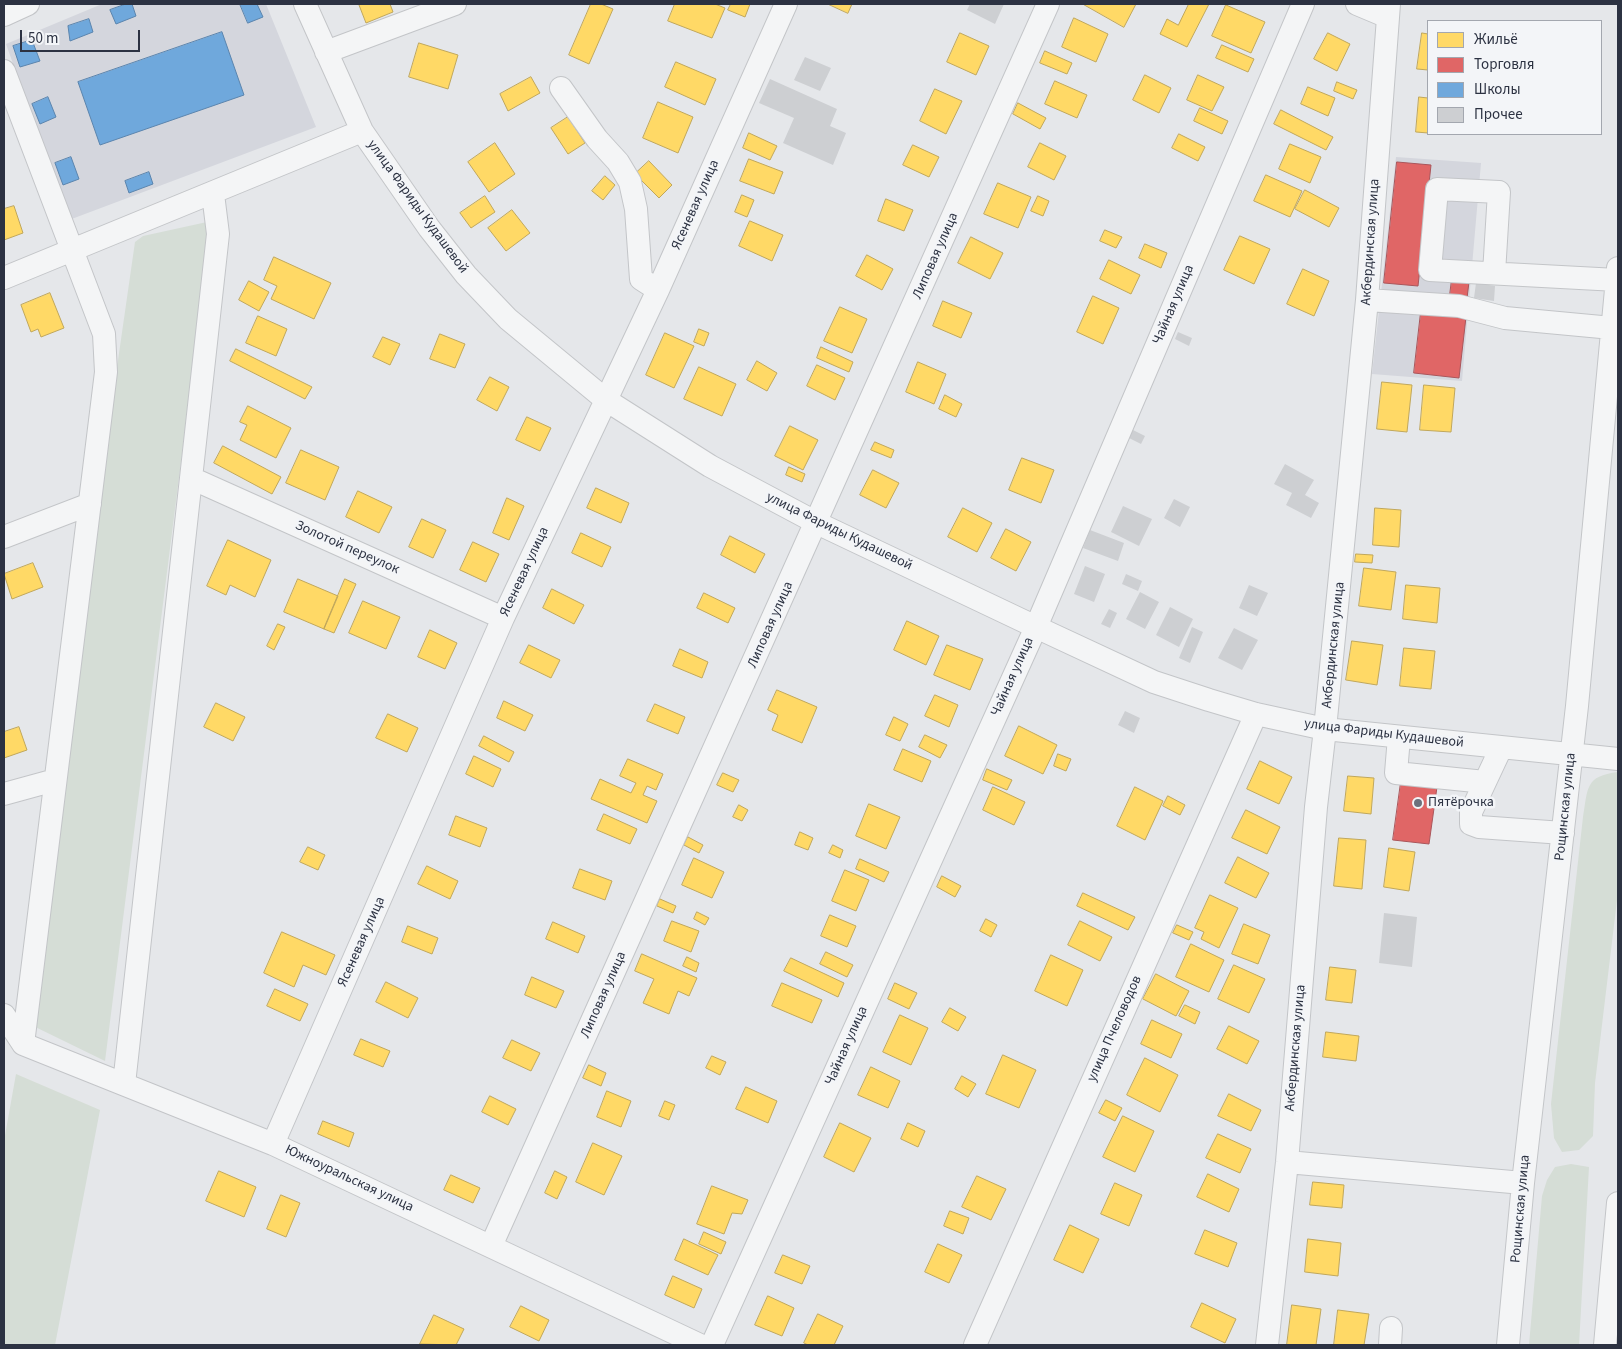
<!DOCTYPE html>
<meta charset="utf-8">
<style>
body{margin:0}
#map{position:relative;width:1622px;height:1349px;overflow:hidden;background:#e5e7ea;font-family:"Source Sans 3",sans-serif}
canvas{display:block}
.frame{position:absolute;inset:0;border:5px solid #2c3242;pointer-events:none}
.legend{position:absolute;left:1427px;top:20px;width:175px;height:115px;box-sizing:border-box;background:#f3f5f8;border:1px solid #a3a7af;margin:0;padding:6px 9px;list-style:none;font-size:15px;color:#2c3242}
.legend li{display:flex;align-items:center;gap:10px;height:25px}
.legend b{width:25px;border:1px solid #a3a7af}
.scale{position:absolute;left:20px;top:30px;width:120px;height:22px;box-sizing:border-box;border:2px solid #2c3242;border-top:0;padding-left:6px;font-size:15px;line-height:18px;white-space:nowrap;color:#2c3242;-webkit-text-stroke:4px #f3f5f8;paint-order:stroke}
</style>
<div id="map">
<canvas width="1622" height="1349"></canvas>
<div class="frame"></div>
<ul class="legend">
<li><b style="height:14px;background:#ffd966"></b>Жильё</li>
<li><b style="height:14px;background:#e06666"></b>Торговля</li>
<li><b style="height:14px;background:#6fa8dc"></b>Школы</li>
<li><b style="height:14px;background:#cdcfd2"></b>Прочее</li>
</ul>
<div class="scale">50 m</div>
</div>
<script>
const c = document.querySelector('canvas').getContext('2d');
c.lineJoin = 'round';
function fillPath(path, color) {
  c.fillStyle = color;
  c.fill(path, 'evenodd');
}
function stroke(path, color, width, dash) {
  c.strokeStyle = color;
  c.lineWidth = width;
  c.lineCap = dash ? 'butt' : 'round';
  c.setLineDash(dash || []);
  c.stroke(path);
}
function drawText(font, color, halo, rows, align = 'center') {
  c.font = font + ' "Source Sans 3",sans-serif';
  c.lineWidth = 5;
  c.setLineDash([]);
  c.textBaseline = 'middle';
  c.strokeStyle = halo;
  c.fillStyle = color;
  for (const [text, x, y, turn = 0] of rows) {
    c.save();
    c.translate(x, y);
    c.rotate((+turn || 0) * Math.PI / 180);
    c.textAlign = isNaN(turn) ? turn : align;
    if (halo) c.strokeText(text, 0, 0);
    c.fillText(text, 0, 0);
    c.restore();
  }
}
const built = new Path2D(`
 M102 4H266L316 127 69 220 6 44Z
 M1396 157 1481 163 1462 381 1372 374Z`);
const green = new Path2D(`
 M207 222 210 233 105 1061 23 1021 135 242 143 236Z
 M1618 772V892L1595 1083 1593 1136 1579 1150 1562 1152 1554 1138 1551 1104 1583 817C1588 788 1585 776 1618 772Z
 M16 1074 100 1110 55 1345H4V1141Z
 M1571 1164 1589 1167 1579 1345H1529L1542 1196 1547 1180 1555 1167Z`);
const homes = new Path2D(`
 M363 4H390L393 12 366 23 359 5Z
 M591 4H601L613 9 589 64 569 55Z
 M675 4H715L725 8 712 38 668 21Z
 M731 4H750L745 17 728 10Z
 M828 4H852L848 13Z
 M1083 4H1136L1124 27Z
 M1189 4H1209L1187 47 1160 34 1167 19 1178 25Z
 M1226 5 1265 22 1251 53 1212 36Z
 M1074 18 1108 34 1096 62 1062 47Z
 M960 33 989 46 976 75 947 62Z
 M1328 33 1350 44 1337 71 1314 59Z
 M1422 33 1428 34V70L1417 69Z
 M419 43 458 55 448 89 409 77Z
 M1222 45 1254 59 1248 72 1216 58Z
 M1045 51 1072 63 1067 74 1040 63Z
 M676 62 716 79 705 105 665 87Z
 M1145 75 1171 88 1159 113 1133 100Z
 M1198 75 1224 87 1212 111 1187 100Z
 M531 77 540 93 508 111 500 94Z
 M1055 81 1087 95 1077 118 1045 104Z
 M1337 82 1357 90 1353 99 1334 91Z
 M1308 87 1335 98 1328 116 1301 104Z
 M935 89 962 101 946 134 920 121Z
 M1419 97 1428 98V133L1416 132Z
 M658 102 693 117 678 153 643 138Z
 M1018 103 1046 118 1040 129 1013 114Z
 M1200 108 1228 121 1222 134 1194 121Z
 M1281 110 1333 137 1326 150 1274 124Z
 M568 117 585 143 568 154 551 128Z
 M749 133 777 146 770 160 743 148Z
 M1179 134 1205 147 1198 161 1172 148Z
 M495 143 515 174 489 192 468 162Z
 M1040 143 1066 156 1054 180 1028 167Z
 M1290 144 1321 157 1310 183 1279 169Z
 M913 145 939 157 929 177 903 165Z
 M749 159 783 172 774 194 740 181Z
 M649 161 672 185 659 198 635 174Z
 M1266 175 1302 191 1290 217 1254 201Z
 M605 176 615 185 603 200 592 191Z
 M998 183 1031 197 1018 228 984 214Z
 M1305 190 1339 208 1329 227 1295 209Z
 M742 195 754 200 747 217 735 212Z
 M485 196 495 212 471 228 460 213Z
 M1038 196 1049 201 1043 216 1031 211Z
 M886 199 913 210 904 231 878 221Z
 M14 206 23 233 4 240V209Z
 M512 210 530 233 506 251 488 228Z
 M750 221 783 235 772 261 739 246Z
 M1105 230 1122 237 1116 248 1100 241Z
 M1240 236 1270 249 1254 284 1224 270Z
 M971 237 1003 253 990 279 958 263Z
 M1145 244 1167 253 1161 268 1139 258Z
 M867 255 893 269 882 290 856 276Z
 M274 257 331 283 314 319 271 299 277 286 264 280Z
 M1109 260 1140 275 1131 294 1100 279Z
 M1303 269 1329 281 1314 316 1287 304Z
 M249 281 269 292 259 311 239 300Z
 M50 293 64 328 41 337 38 329 31 332 21 305Z
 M1093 296 1119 308 1103 344 1077 332Z
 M943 301 972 313 961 338 933 326Z
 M840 307 867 319 852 353 824 341Z
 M258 316 287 329 276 356 246 343Z
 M699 329 709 333 704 346 694 342Z
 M665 333 694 346 674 388 646 375Z
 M440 334 465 344 455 368 430 359Z
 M383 337 400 344 390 365 373 357Z
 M821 347 853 362 849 372 817 358Z
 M236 349 312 387 305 399 230 361Z
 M757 361 777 373 767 391 747 380Z
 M918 362 946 374 934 404 906 392Z
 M817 365 845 378 835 400 807 386Z
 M699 367 736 384 722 416 684 399Z
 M490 377 509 387 497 411 477 400Z
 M1382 382 1412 385 1407 432 1377 429Z
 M1424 385 1455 388 1451 432 1420 430Z
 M945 395 962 404 956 417 939 409Z
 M248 406 291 428 276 458 240 440 247 425 240 422Z
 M527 417 551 428 540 451 516 440Z
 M790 426 818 440 803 470 775 456Z
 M875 442 894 450 891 458 871 450Z
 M223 446 281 477 272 494 214 463Z
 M301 450 339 467 325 500 286 483Z
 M1022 458 1054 470 1041 503 1009 490Z
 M789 467 805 474 802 482 786 475Z
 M873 470 899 483 886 508 860 495Z
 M596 488 629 503 621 523 587 508Z
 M358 491 392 507 379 533 346 517Z
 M507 498 524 506 509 540 493 533Z
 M963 508 992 523 977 552 948 537Z
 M1375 508 1401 510 1399 547 1373 545Z
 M422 519 446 530 433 558 409 547Z
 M1006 529 1031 542 1016 571 991 558Z
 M581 533 611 547 602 567 572 553Z
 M730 536 765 554 755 573 721 555Z
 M228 540 271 560 255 597 230 585 226 595 207 586Z
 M473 542 499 554 486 582 460 570Z
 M1356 554 1373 555 1372 563 1355 562Z
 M33 563 43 587 12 599 4 574Z
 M1364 568 1396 572 1391 610 1359 606Z
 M298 579 338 596 324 629 284 612Z
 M345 579 356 584 334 633 324 629Z
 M1406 585 1440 588 1437 623 1403 619Z
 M552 589 584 605 574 624 543 608Z
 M704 593 735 608 728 623 697 608Z
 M363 601 400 617 386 649 349 633Z
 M907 621 939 636 926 665 894 650Z
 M278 624 285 627 274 650 267 646Z
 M430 630 457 643 445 669 418 657Z
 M1352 641 1383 645 1377 685 1346 680Z
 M529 645 560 660 551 678 520 663Z
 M947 645 983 659 970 690 934 675Z
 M1404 648 1435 651 1431 689 1400 686Z
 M680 649 708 662 702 678 673 666Z
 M777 690 817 707 802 743 772 730 778 715 768 710Z
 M935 695 958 705 949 727 925 716Z
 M504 701 533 715 525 731 497 718Z
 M216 703 245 717 233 741 204 727Z
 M655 704 685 717 678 734 647 721Z
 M388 714 418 728 407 752 376 738Z
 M894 717 908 724 900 741 886 735Z
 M1019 726 1057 745 1043 774 1005 756Z
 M19 727 27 750 4 758V732Z
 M925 735 947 745 940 758 919 747Z
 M484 736 514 752 509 762 479 746Z
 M903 749 931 761 922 782 894 770Z
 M1058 754 1071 759 1066 771 1054 766Z
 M474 756 501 769 493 787 466 774Z
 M628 759 663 774 656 790 647 786 643 795 657 801 647 823 591 799 600 779 631 793 636 783 620 776Z
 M1260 761 1292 777 1279 804 1247 789Z
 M987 769 1012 780 1007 790 983 780Z
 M723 773 739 780 733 792 717 785Z
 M1348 776 1374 778 1371 814 1344 811Z
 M993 787 1025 802 1014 825 983 810Z
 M1135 787 1163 801 1145 840 1117 826Z
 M1168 796 1185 805 1180 815 1163 806Z
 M869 804 900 817 886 849 856 836Z
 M739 805 748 810 742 821 733 817Z
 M1246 810 1280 827 1267 854 1232 838Z
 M604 814 637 829 630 844 597 830Z
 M456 816 487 828 480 847 449 835Z
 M800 832 813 838 808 850 795 845Z
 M688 837 703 845 699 853 684 845Z
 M1339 838 1366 840 1362 889 1334 886Z
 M833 845 843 850 840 858 829 853Z
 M308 847 325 855 318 870 300 862Z
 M1389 848 1415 852 1409 891 1384 887Z
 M1238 857 1269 873 1256 898 1225 883Z
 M694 858 724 872 712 898 682 885Z
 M860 859 889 872 884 882 856 869Z
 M427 866 458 881 450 899 418 884Z
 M580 869 612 881 605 900 573 888Z
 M845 870 869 880 856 911 832 901Z
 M942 876 961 886 955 897 937 887Z
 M1083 893 1135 917 1128 930 1077 906Z
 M1210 895 1238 908 1219 948 1201 939 1204 932 1195 928Z
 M660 899 676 906 673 913 657 906Z
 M697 912 709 918 705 925 694 919Z
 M830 915 856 926 847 947 821 936Z
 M986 919 997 925 991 937 980 931Z
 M672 921 699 931 691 952 664 941Z
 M1080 921 1112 937 1100 961 1068 945Z
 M553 922 585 936 578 953 546 939Z
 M1244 924 1270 935 1258 964 1232 954Z
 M1177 925 1193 932 1189 940 1173 933Z
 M408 926 438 938 432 954 402 942Z
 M282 932 335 955 326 975 303 965 294 987 264 973Z
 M1191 944 1224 960 1209 992 1176 977Z
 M826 952 853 965 847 977 820 964Z
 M642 954 697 978 689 996 678 991 669 1014 643 1003 654 979 635 971Z
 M1051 955 1083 970 1067 1006 1035 991Z
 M687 957 699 963 696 972 683 966Z
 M791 958 844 983 838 997 784 971Z
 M1234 965 1265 979 1249 1013 1218 999Z
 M1330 967 1356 970 1352 1003 1326 1000Z
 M1156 974 1189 991 1176 1016 1143 999Z
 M532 977 564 991 556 1008 525 995Z
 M386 982 418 998 408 1018 376 1002Z
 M782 983 822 1000 812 1023 772 1006Z
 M895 983 917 993 909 1009 888 999Z
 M275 989 308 1004 300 1021 267 1006Z
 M1185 1005 1200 1012 1195 1024 1179 1016Z
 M950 1008 966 1017 958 1031 942 1022Z
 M900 1015 928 1028 911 1065 883 1052Z
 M1152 1020 1182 1034 1171 1058 1141 1044Z
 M1229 1026 1259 1041 1247 1064 1217 1049Z
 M1326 1032 1359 1036 1356 1061 1323 1057Z
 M361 1039 390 1051 383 1067 354 1055Z
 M512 1040 540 1053 531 1071 503 1058Z
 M1003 1055 1036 1070 1019 1108 986 1094Z
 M712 1056 726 1062 720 1075 706 1068Z
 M1145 1058 1178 1075 1160 1112 1127 1095Z
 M589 1065 606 1073 601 1086 583 1078Z
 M871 1067 900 1081 888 1108 858 1095Z
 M962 1076 976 1084 968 1097 955 1089Z
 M746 1087 777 1101 768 1123 736 1109Z
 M607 1091 631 1101 621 1127 597 1117Z
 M1229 1094 1261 1110 1251 1131 1218 1116Z
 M490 1096 516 1109 508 1125 482 1112Z
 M1106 1100 1122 1108 1115 1121 1099 1113Z
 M665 1101 675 1105 669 1120 659 1116Z
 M1123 1116 1154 1131 1135 1172 1103 1157Z
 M323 1121 354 1133 349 1147 318 1134Z
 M840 1123 871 1138 854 1172 824 1157Z
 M908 1123 925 1131 918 1147 901 1139Z
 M1218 1134 1251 1149 1240 1173 1206 1158Z
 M593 1143 622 1156 604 1195 576 1182Z
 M219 1171 256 1187 244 1217 206 1201Z
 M555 1171 567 1177 557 1199 545 1193Z
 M1208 1174 1239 1189 1229 1212 1197 1197Z
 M451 1175 480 1188 473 1203 444 1190Z
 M977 1176 1006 1189 991 1220 962 1207Z
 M1313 1182 1344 1185 1342 1208 1310 1205Z
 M1115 1183 1142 1195 1129 1226 1101 1214Z
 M712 1186 748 1200 742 1214 732 1213 724 1234 697 1224Z
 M281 1195 300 1203 286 1237 267 1229Z
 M950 1211 969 1218 963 1234 944 1226Z
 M1070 1225 1099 1239 1083 1273 1054 1260Z
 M1205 1230 1237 1243 1228 1267 1195 1254Z
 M704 1232 726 1242 721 1254 699 1244Z
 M684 1239 718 1255 708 1275 675 1260Z
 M1308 1239 1341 1243 1338 1276 1305 1272Z
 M938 1244 962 1255 949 1283 925 1272Z
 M783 1255 810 1266 802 1284 775 1273Z
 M673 1276 702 1289 694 1308 665 1295Z
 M768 1296 794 1308 782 1336 755 1325Z
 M1202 1303 1236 1319 1225 1343 1191 1327Z
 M1292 1305 1321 1309 1316 1345H1287Z
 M521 1306 549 1320 539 1341 510 1327Z
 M1338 1310 1369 1314 1364 1345H1334Z
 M818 1314 843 1326 834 1345H808L804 1343Z
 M434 1315 464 1329 456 1345 420 1344Z`);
const shops = new Path2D(`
 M1397 162 1431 165 1418 286 1384 283Z
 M1452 279 1469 282 1467 298 1450 295Z
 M1421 312 1466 317 1459 378 1414 373Z
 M1401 782 1437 787 1429 844 1393 840Z`);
const schools = new Path2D(`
 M126 4H132L136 16 116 24 110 10Z
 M240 4H257L263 17 248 23Z
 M89 19 93 32 70 41 68 26Z
 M222 32 244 95 100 145 78 82Z
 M32 40 40 61 20 67 13 46Z
 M48 97 56 117 40 124 32 104Z
 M71 157 79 179 63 185 55 163Z
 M149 172 153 184 129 193 125 181Z`);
const building = new Path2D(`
 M970 4H1004L995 24 967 10Z
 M805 57 831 68 820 91 794 80Z
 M770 79 837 109 830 126 846 133 833 165 783 143 794 118 759 103Z
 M1476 283 1495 286 1494 301 1474 298Z
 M1178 332 1192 338 1189 346 1175 339Z
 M1131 429 1145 436 1141 444 1127 437Z
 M1285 464 1314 480 1305 495 1319 503 1311 518 1286 505 1292 493 1274 484Z
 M1174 499 1190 507 1180 527 1164 518Z
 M1123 506 1152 519 1139 546 1111 532Z
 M1090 530 1124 543 1118 561 1083 548Z
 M1085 566 1105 574 1094 602 1074 594Z
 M1126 574 1142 581 1138 591 1122 584Z
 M1249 585 1268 593 1257 616 1239 608Z
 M1140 592 1159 602 1145 629 1126 619Z
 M1170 607 1193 619 1179 647 1156 635Z
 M1109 609 1117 613 1110 628 1101 624Z
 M1192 627 1203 632 1190 663 1179 658Z
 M1234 628 1258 640 1242 670 1218 658Z
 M1125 711 1140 718 1134 733 1118 725Z
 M1384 913 1417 917 1412 967 1379 963Z`);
const minor = new Path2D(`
 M305 4 362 131 429 228 466 275 508 319 606 400 710 466 817 523 1036 627 1154 682 1209 700 1256 714 1325 729 1618 759
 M1357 4 1388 17
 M4 15 28 4
 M326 52 455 4
 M4 71 104 334 106 372 23 1044
 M561 88 597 139 618 162 630 182 636 209 641 279 658 290
 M1494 273 1499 192 1437 189 1430 270 1617 280
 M4 278 362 131
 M1367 300 1459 306 1505 318 1612 328
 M191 478 503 618
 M4 537 90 504
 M1399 737 1396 773 1485 782
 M1501 748 1471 812V824L1479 827 1563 833
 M4 794 55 780
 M4 1015 23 1044 273 1144 700 1345
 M124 1084 218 234 213 194
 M273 1144 503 618 658 290 786 4
 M1287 1162 1523 1183
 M491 1246 1048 4
 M712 1345 1036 627 1303 4
 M975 1345 1256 714
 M1267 1345 1287 1162 1316 807 1325 729 1367 300 1389 4
 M1390 1345 1391 1328
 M1508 1345 1523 1183 1577 706 1618 268
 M1605 1345 1618 1203`);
const markers = [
 [1418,803,5,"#6d717d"]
];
const streetNames = [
 ["Ясеневая улица",696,205,-66],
 ["улица Фариды Кудашевой",417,207,54],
 ["Акбердинская улица",1371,242,-86],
 ["Липовая улица",936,256,-66],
 ["Чайная улица",1174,305,-67],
 ["улица Фариды Кудашевой",839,532,26],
 ["Золотой переулок",347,548,24],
 ["Ясеневая улица",525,572,-65],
 ["Липовая улица",771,625,-66],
 ["Акбердинская улица",1334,645,-84],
 ["Чайная улица",1013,677,-66],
 ["улица Фариды Кудашевой",1384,734,7],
 ["Рощинская улица",1566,807,-84],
 ["Ясеневая улица",362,942,-66],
 ["Липовая улица",604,995,-66],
 ["улица Пчеловодов",1115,1029,-66],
 ["Чайная улица",847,1046,-66],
 ["Акбердинская улица",1296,1048,-85],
 ["Южноуральская улица",349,1179,25],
 ["Рощинская улица",1521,1209,-85]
];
const poiNames = [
 ["Пятёрочка",1428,803]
];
fillPath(built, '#d4d6dd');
fillPath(green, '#d5ddd6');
fillPath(homes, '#ffd966');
stroke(homes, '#c0a75b', 1);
fillPath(shops, '#e06666');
stroke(shops, '#aa565b', 1);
fillPath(schools, '#6fa8dc');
stroke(schools, '#5b85ae', 1);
fillPath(building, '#cdcfd2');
stroke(minor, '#c3c5c8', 24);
stroke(minor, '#f4f5f6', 22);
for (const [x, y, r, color] of markers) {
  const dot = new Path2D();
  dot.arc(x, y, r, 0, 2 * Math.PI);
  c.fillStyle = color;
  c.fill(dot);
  stroke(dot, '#f3f5f8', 2);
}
drawText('14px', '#2c3242', '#f3f5f8', streetNames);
drawText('14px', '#2c3242', '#f3f5f8', poiNames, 'left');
</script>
